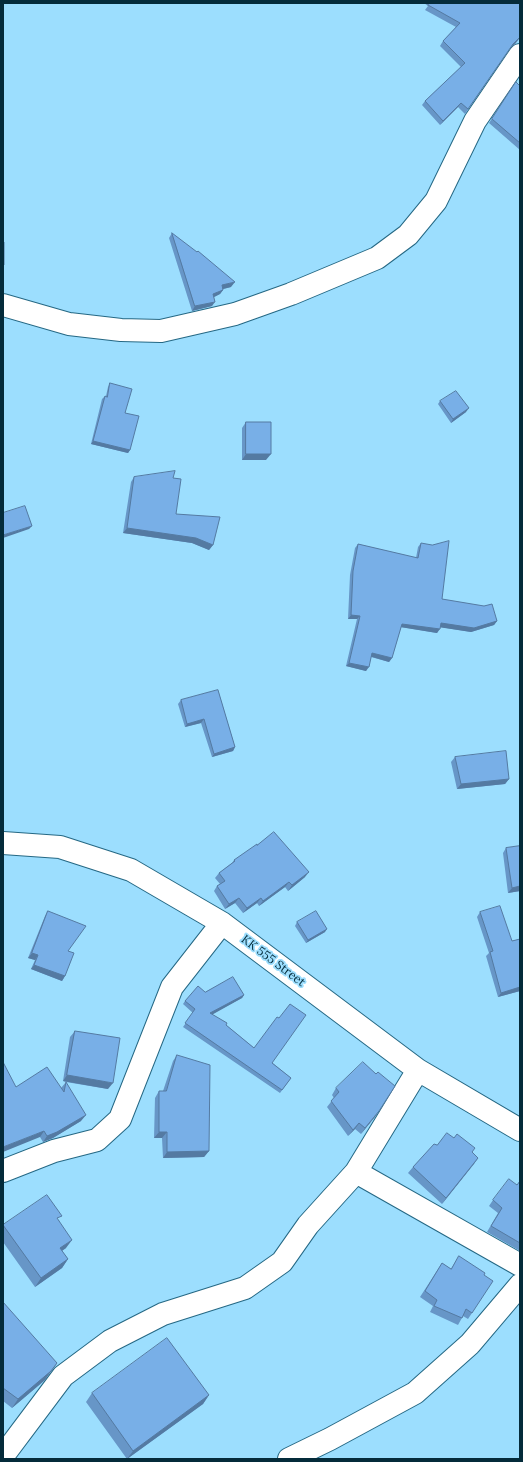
<!DOCTYPE html>
<style>
body{margin:0}
#map{position:relative;width:523px;height:1462px;overflow:hidden;background:#9cdefe;font-family:Lora,serif}
canvas{display:block}
.frame{position:absolute;inset:0;border:4px solid #042b3a;pointer-events:none}
</style>
<div id="map">
<canvas width="523" height="1462"></canvas>
<div class="frame"></div>
</div>
<script>
const c = document.querySelector('canvas').getContext('2d');
c.lineJoin = 'round';
function stroke(path, color, width, dash) {
  c.strokeStyle = color;
  c.lineWidth = width;
  c.lineCap = dash ? 'butt' : 'round';
  c.setLineDash(dash || []);
  c.stroke(path);
}
function fillPath(path, color) {
  c.fillStyle = color;
  c.fill(path, 'evenodd');
}
function drawText(font, color, halo, rows, align = 'center') {
  c.font = font + ' Lora,serif';
  c.lineWidth = 3.5;
  c.setLineDash([]);
  c.textBaseline = 'middle';
  c.strokeStyle = halo;
  c.fillStyle = color;
  for (const [text, x, y, turn = 0] of rows) {
    c.save();
    c.translate(x, y);
    c.rotate((+turn || 0) * Math.PI / 180);
    c.textAlign = isNaN(turn) ? turn : align;
    if (halo) c.strokeText(text, 0, 0);
    c.fillText(text, 0, 0);
    c.restore();
  }
}
const minor = new Path2D(`
 M3 305 69 324 121 330 161 331 235 314 291 294 377 258 408 235 436 201 475 121 520 55
 M3 843 60 847 131 870 222 923 418 1070 520 1130
 M3 1171 54 1151 97 1140 120 1119 172 987 222 923
 M356 1172 520 1265
 M3 1456 63 1376 110 1341 163 1314 245 1288 282 1262 308 1225 356 1172 418 1070
 M289 1459 330 1439 415 1393 470 1344 520 1285`);
const wall = new Path2D(`
 M424 3H520V38L515 44 510 48 465 114 458 107 440 125 422 105 425 101 461 67 440 46 443 41 456 27 425 10 428 6Z
 M516 82 520 86V150L489 123Z
 M172 233 231 287 223 289V290L220 294 214 297 212 306 192 311 169 238Z
 M110 383 125 413 130 450 128 453 91 444 102 399 105 396H106L108 387Z
 M440 401 466 412 451 423 438 404Z
 M246 422 266 460H242V428Z
 M134 477 173 478 176 514 213 545 209 550 192 543 123 533 131 482Z
 M421 543 442 599 497 621 494 625 471 632 440 627 437 633 401 627 392 658 389 662 371 657 366 671 346 666 357 619H348L350 575 355 548 358 544 416 558 418 547Z
 M218 690 235 747 233 751 212 757 201 723 185 727 178 704 181 700Z
 M455 757 509 779 505 784 457 789 451 762Z
 M520 846V891L508 893 503 853 506 848Z
 M234 860 305 877 288 891 285 887 259 906 257 903 243 913 235 903 225 909 214 891 217 886 220 884 215 878 219 873 232 863Z
 M48 911 68 951 65 976 62 981 31 969 35 960 28 958 45 916Z
 M480 912 512 941 520 939V991L498 997 486 956 489 953 477 917Z
 M297 922 325 932 306 943 295 926Z
 M205 992 244 995 242 998 212 1014 226 1025 291 1078 280 1093 183 1027 193 1013 183 1004 185 1001Z
 M75 1031 108 1089 66 1082 81 1121 53 1138 43 1142 40 1137 16 1087 61 1088 66 1082 63 1081 70 1037Z
 M177 1055 209 1151 204 1157 163 1158 162 1138H154L155 1098 159 1091H163L173 1061Z
 M336 1088 379 1111 361 1134 355 1129 348 1136 327 1107 334 1098 332 1095Z
 M437 1145 472 1153 478 1158 442 1204 408 1173 413 1167Z
 M520 1181V1251L487 1232 498 1213 489 1206 493 1200 517 1185Z
 M59 1220 66 1248 62 1251 68 1259 62 1268 35 1287 3 1242V1225Z
 M459 1256 484 1275 472 1313 468 1319 463 1316 458 1325 430 1312 433 1306 420 1297 442 1263 451 1269Z
 M3 1302 45 1380 12 1408 3 1401Z
 M92 1393 209 1395 203 1404 127 1459 86 1402Z`);
const shadedWall = new Path2D(`
 M520 37 515 44 510 48 513 44Z
 M461 103 458 107 440 125 443 121Z
 M235 282 231 287 219 290 222 285Z
 M223 290 220 294 210 299 213 294Z
 M215 302 212 306 192 311 195 306Z
 M469 408 466 412 451 423 453 419Z
 M93 441 130 450 128 453 91 444Z
 M246 454H271L266 460H242Z
 M32 526 29 529 3 538V535Z
 M127 528 196 538 213 545 209 550 192 543 123 533Z
 M351 615 360 616 357 619H348Z
 M497 621 494 625 471 632 438 627 441 623Z
 M402 624 440 629 437 633 400 627Z
 M372 653 392 658 389 662 369 656Z
 M349 663 369 667 366 671 346 666Z
 M204 719 201 723 185 727 187 724Z
 M235 747 233 751 212 757 214 754Z
 M509 779 505 784 457 789 461 784Z
 M309 872 305 877 288 891 292 885Z
 M289 882 285 887 259 906 263 901Z
 M520 886V891L508 893 512 888Z
 M239 898 235 903 225 909 229 904Z
 M261 898 257 903 243 913 247 908Z
 M327 929 325 932 306 943 308 940Z
 M32 953 38 955 35 960 28 958Z
 M34 965 65 976 62 981 31 969Z
 M520 987V991L498 997 501 993Z
 M244 995 242 998 208 1017 210 1013Z
 M67 1075 113 1083 108 1089 63 1081Z
 M379 1111 375 1117 361 1134 365 1128Z
 M86 1115 81 1121 53 1138 43 1142 47 1136Z
 M359 1123 355 1129 348 1136 353 1130Z
 M44 1131 40 1137 3 1152V1147Z
 M159 1132H167L162 1138H154Z
 M209 1151 204 1157 163 1158 167 1152Z
 M478 1158 474 1164 442 1204 446 1198Z
 M72 1240 66 1248 54 1256 60 1248Z
 M68 1259 62 1268 35 1287 41 1278Z
 M57 1363 45 1380 12 1408 18 1399Z
 M209 1395 203 1404 127 1459 133 1451Z`);
const building = new Path2D(`
 M430 3H520V37L513 44 468 109 461 103 443 121 425 101 465 63 443 41 460 23 428 5Z
 M516 82 520 86V143L492 119Z
 M172 233 197 252 198 251 235 282 222 285 223 290 213 294 215 302 195 306Z
 M3 242H4V265H3Z
 M110 383 132 389 125 413 139 416 130 450 93 441 105 396 107 397Z
 M456 391 469 408 453 419 440 401Z
 M246 422H271V454H246Z
 M175 471 173 478 181 479 176 514 220 517 213 545 196 538 127 528 134 477Z
 M25 506 32 526 3 535V513Z
 M449 541 442 599 484 606 492 604 497 621 474 628 441 623 440 629 402 624 392 658 372 653 369 667 349 663 360 616 351 615 353 571 358 544 418 558 421 543 432 545Z
 M218 690 235 747 214 754 204 719 187 724 181 700Z
 M506 751 509 779 461 784 455 757Z
 M274 832 309 872 292 885 289 882 263 901 261 898 247 908 239 898 229 904 217 886 225 881 219 873 235 861 234 860 257 844V845Z
 M520 846V886L512 888 506 848Z
 M500 906 512 941 520 939V987L501 993 490 952 493 951 480 912Z
 M48 911 86 926 68 951 74 953 65 976 34 965 38 955 32 953Z
 M316 911 327 929 308 940 297 922Z
 M233 977 244 995 210 1013 227 1023 226 1025 254 1048 277 1017 279 1018 290 1004 306 1015 272 1063 291 1078 282 1090 185 1023 195 1009 185 1001 198 986 205 992Z
 M75 1031 120 1038 113 1083 67 1075Z
 M177 1055 210 1065 209 1151 167 1152V1132H159V1091H166Z
 M3 1062 16 1087 47 1067 64 1092 66 1082 86 1115 57 1132 47 1136 44 1131 3 1147Z
 M363 1062 376 1074 378 1072 395 1086 379 1111 365 1128 359 1123 353 1130 331 1101 339 1092 336 1088Z
 M447 1133 454 1138 457 1134 475 1148 472 1152 478 1158 446 1198 413 1167 434 1144 437 1145Z
 M509 1179 517 1185 520 1181V1243L491 1226 502 1208 493 1200Z
 M47 1195 62 1216 57 1218 72 1240 60 1248 68 1259 41 1278 3 1225Z
 M459 1256 485 1273 484 1275 493 1281 472 1313 466 1309 462 1318 434 1306 437 1300 425 1291 442 1263 451 1269Z
 M3 1302 57 1363 51 1371 18 1399 3 1388Z
 M167 1338 209 1395 133 1451 92 1393Z`);
const streetNames = [
 ["KK 555 Street",273,961,37]
];
stroke(minor, '#256884', 24);
stroke(minor, '#fff', 22);
fillPath(wall, '#6796c7');
fillPath(shadedWall, '#547aa2');
fillPath(building, '#78afe7');
stroke(building, '#547aa2', 1);
drawText('12px', '#042b3a', '#9cdefe', streetNames);
</script>
